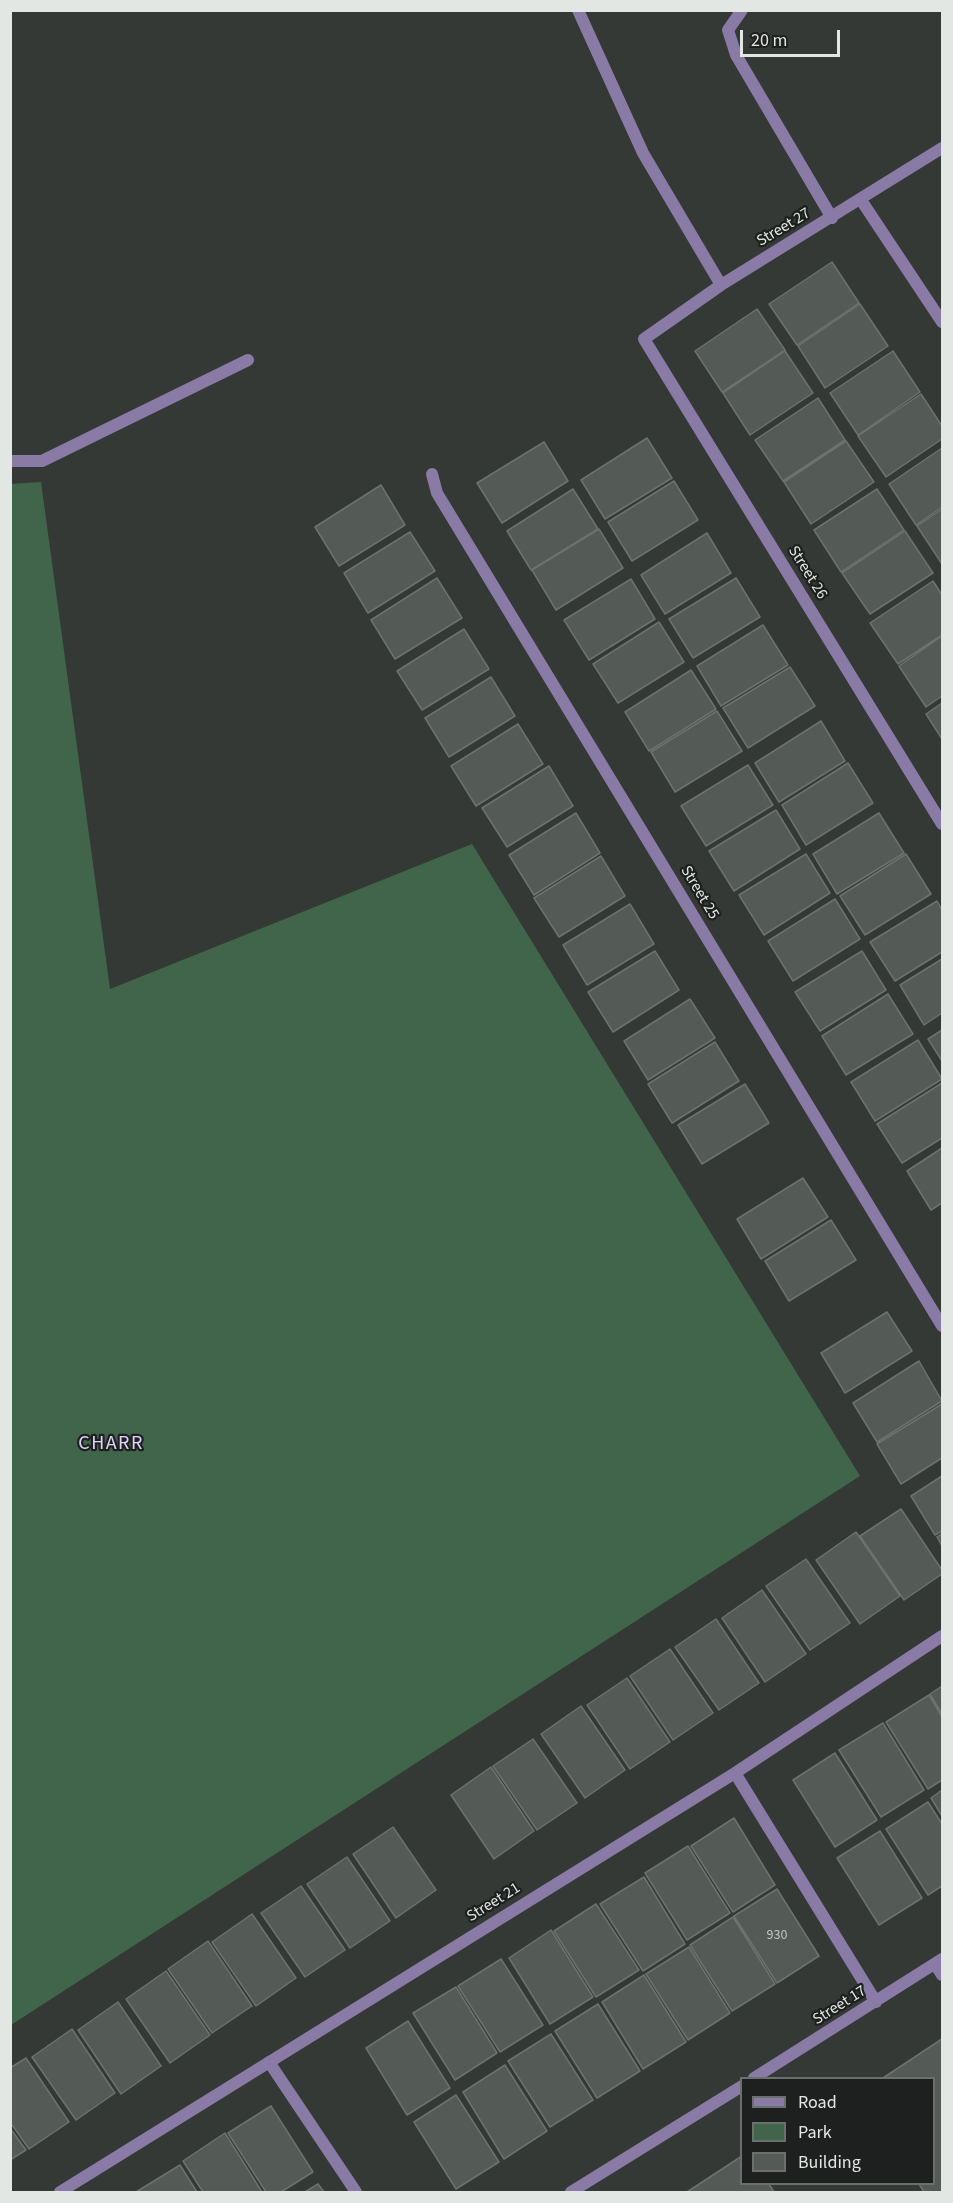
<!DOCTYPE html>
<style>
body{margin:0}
#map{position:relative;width:953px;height:2203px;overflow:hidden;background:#343935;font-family:"Source Sans 3",sans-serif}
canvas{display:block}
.frame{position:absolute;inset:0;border:12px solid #e3e7e4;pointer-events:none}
.legend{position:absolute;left:740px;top:2077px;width:195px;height:108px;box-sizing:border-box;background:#1d201e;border:2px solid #6c706d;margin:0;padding:8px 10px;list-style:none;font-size:18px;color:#e3e7e4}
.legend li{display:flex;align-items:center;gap:12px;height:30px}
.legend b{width:30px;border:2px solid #6c706d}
.scale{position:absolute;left:740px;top:30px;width:100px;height:27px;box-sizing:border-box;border:3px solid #e3e7e4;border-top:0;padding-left:8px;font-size:18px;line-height:21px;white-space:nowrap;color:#e3e7e4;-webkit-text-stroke:4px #1d201e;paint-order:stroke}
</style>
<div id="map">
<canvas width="953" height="2203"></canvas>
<div class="frame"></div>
<ul class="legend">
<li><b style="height:8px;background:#897aa6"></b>Road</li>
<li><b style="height:16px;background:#41654b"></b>Park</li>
<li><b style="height:16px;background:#545a55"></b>Building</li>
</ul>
<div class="scale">20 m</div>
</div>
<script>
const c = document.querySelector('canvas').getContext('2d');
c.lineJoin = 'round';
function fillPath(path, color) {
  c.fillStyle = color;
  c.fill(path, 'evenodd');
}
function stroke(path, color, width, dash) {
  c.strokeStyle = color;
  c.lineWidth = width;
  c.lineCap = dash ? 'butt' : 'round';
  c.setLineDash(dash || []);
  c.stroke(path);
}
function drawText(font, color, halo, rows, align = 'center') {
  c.font = font + ' "Source Sans 3",sans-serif';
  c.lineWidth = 4.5;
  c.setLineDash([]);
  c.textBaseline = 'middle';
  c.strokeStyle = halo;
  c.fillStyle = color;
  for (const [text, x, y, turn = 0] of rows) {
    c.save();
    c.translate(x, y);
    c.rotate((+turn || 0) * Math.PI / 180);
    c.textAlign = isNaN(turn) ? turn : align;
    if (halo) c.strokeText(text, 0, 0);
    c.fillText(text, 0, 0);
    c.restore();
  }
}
const green = new Path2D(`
 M41 482 110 989 472 844 860 1476 11 2025 10 484Z`);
const building = new Path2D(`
 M832 262 859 303 797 345 769 304Z
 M860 304 888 346 825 388 798 346Z
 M757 309 785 350 722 392 695 351Z
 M785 351 813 393 750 435 723 393Z
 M893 351 920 392 858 435 830 393Z
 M921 394 942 426V439L886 477 858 436Z
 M818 398 845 440 783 481 755 440Z
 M647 438 672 478 605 519 581 480Z
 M846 441 874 482 811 524 784 482Z
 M544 442 568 481 502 523 477 483Z
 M942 448V507L916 525 889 484Z
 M674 481 698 520 632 561 608 522Z
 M381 485 405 525 339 566 315 527Z
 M573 489 598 529 531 570 507 531Z
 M877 489 904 530 841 572 814 530Z
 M942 509V564L917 526Z
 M599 529 623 568 556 610 532 570Z
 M905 531 933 573 870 614 842 573Z
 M410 532 435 571 368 613 344 573Z
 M707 533 731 573 665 614 641 575Z
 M437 578 462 618 395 659 371 620Z
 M736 578 760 617 693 658 669 619Z
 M631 579 655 619 589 660 564 620Z
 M933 581 942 595V635L898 664 870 623Z
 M659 622 684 662 618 703 593 664Z
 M763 625 788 665 721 706 697 666Z
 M464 629 489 669 422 710 397 671Z
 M942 636V696L926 707 899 666Z
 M790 667 815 706 748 748 723 708Z
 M691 670 716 709 649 751 625 712Z
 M491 677 515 716 449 757 425 718Z
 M942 703V739L926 714Z
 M717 711 742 751 675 792 651 752Z
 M821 721 845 761 779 802 755 763Z
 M518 724 543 764 476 806 451 766Z
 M848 763 873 803 806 845 782 805Z
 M748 765 773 805 706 846 681 806Z
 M549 766 573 806 507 847 482 808Z
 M776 810 800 849 734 891 709 851Z
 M576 813 600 853 534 895 509 855Z
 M879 813 904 853 837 894 813 854Z
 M806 854 830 893 764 935 739 895Z
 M906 854 931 894 865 935 840 896Z
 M601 856 625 896 559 937 534 898Z
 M835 899 860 939 793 981 768 941Z
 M937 901 942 910V952L895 981 870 942Z
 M630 904 654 944 587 985 563 945Z
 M655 951 679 990 613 1032 588 992Z
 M862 951 886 990 820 1031 795 992Z
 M942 959V1013L924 1025 900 985Z
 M888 994 913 1034 846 1075 822 1036Z
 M690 999 715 1038 648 1080 624 1041Z
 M942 1030V1061L928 1039Z
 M918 1040 942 1079 875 1121 851 1082Z
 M715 1042 739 1081 672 1123 648 1084Z
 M942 1083V1138L902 1163 877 1124Z
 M745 1084 769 1123 702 1164 678 1125Z
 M942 1148V1203L931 1210 907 1171Z
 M803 1178 828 1217 761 1259 737 1219Z
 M831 1220 856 1260 789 1301 765 1261Z
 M887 1312 912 1351 845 1393 821 1353Z
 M919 1361 942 1401 877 1442 853 1403Z
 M942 1404V1458L901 1484 877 1444Z
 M942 1476V1531L935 1535 911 1496Z
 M901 1509 942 1570V1574L904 1600 860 1536Z
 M856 1532 900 1596 860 1624 816 1560Z
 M942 1534V1546L937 1537Z
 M806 1559 850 1623 810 1650 766 1586Z
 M762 1590 806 1654 765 1682 722 1618Z
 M716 1619 759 1683 719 1710 675 1647Z
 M670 1649 713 1713 673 1740 630 1676Z
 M627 1678 670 1742 630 1769 587 1705Z
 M942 1686V1714L930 1694Z
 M929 1695 942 1717V1780L928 1789 886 1722Z
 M581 1706 625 1770 585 1798 541 1734Z
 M883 1723 924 1790 881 1817 839 1750Z
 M533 1739 577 1803 537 1830 493 1766Z
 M835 1753 877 1820 835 1847 793 1780Z
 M491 1767 534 1831 494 1859 451 1795Z
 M942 1790V1816L931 1798Z
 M928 1802 942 1824V1886L928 1895 886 1829Z
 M734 1818 775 1885 733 1912 691 1846Z
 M393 1827 436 1890 396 1918 353 1854Z
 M880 1831 922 1898 879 1925 837 1858Z
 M688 1846 730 1913 687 1940 645 1873Z
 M347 1857 390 1921 350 1948 307 1884Z
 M644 1877 685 1944 643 1971 600 1904Z
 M301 1886 345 1950 305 1977 261 1913Z
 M777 1889 819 1956 777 1983 734 1916Z
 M596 1904 639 1970 596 1997 554 1931Z
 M252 1914 296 1978 256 2006 212 1942Z
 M733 1917 775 1984 732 2011 690 1945Z
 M551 1930 593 1997 550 2024 509 1958Z
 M208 1941 252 2006 212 2033 168 1969Z
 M689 1947 730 2013 688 2040 646 1974Z
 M501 1959 543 2025 500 2052 458 1986Z
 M166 1971 210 2035 170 2063 126 1999Z
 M644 1975 686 2042 643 2069 602 2002Z
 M456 1987 497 2053 455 2080 413 2013Z
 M118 2002 161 2066 121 2094 78 2030Z
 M598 2004 640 2071 597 2098 555 2031Z
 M408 2021 450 2088 407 2115 366 2048Z
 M72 2029 115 2093 76 2120 32 2057Z
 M551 2034 593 2100 550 2127 508 2061Z
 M942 2039V2192H924L919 2184H934V2078H883Z
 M26 2058 69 2122 29 2149 10 2122V2068Z
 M505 2065 547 2131 504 2159 463 2092Z
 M456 2095 499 2162 456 2189 414 2122Z
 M271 2106 313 2172 281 2192H266L228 2133Z
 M10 2128 26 2150 10 2160Z
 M225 2133 262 2192H203L183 2161Z
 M742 2156V2184H769L774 2192H687Z
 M180 2165 197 2192H136Z
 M318 2184 324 2192H305Z`);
const street = new Path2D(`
 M578 10 643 153 721 285
 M742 10 728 30 736 55 832 218
 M942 148 721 285 644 339 942 824
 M861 200 942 322
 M10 461H42L248 360
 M432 474 437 493 942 1326
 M735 1773 876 2002
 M935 1964 942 1975
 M269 2062 356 2192
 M754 2078 942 1959
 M60 2192 735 1773 942 1636
 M571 2192 742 2086`);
const numberNames = [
 ["930",777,1936]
];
const streetNames = [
 ["Street 27",784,228,-31],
 ["Street 26",807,573,58],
 ["Street 25",699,893,59],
 ["Street 21",494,1903,-32],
 ["Street 17",840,2006,-32]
];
const quarterNames = [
 ["CHARR",111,1445]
];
fillPath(green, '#41654b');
fillPath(building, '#545a55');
stroke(building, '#6c726d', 1.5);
stroke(street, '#897aa6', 12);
drawText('14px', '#bfc4c0', null, numberNames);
drawText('16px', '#e3e7e4', '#1d201e', streetNames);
c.letterSpacing = '1.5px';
drawText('20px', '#e0d3fe', '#1d201e', quarterNames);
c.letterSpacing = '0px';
</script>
